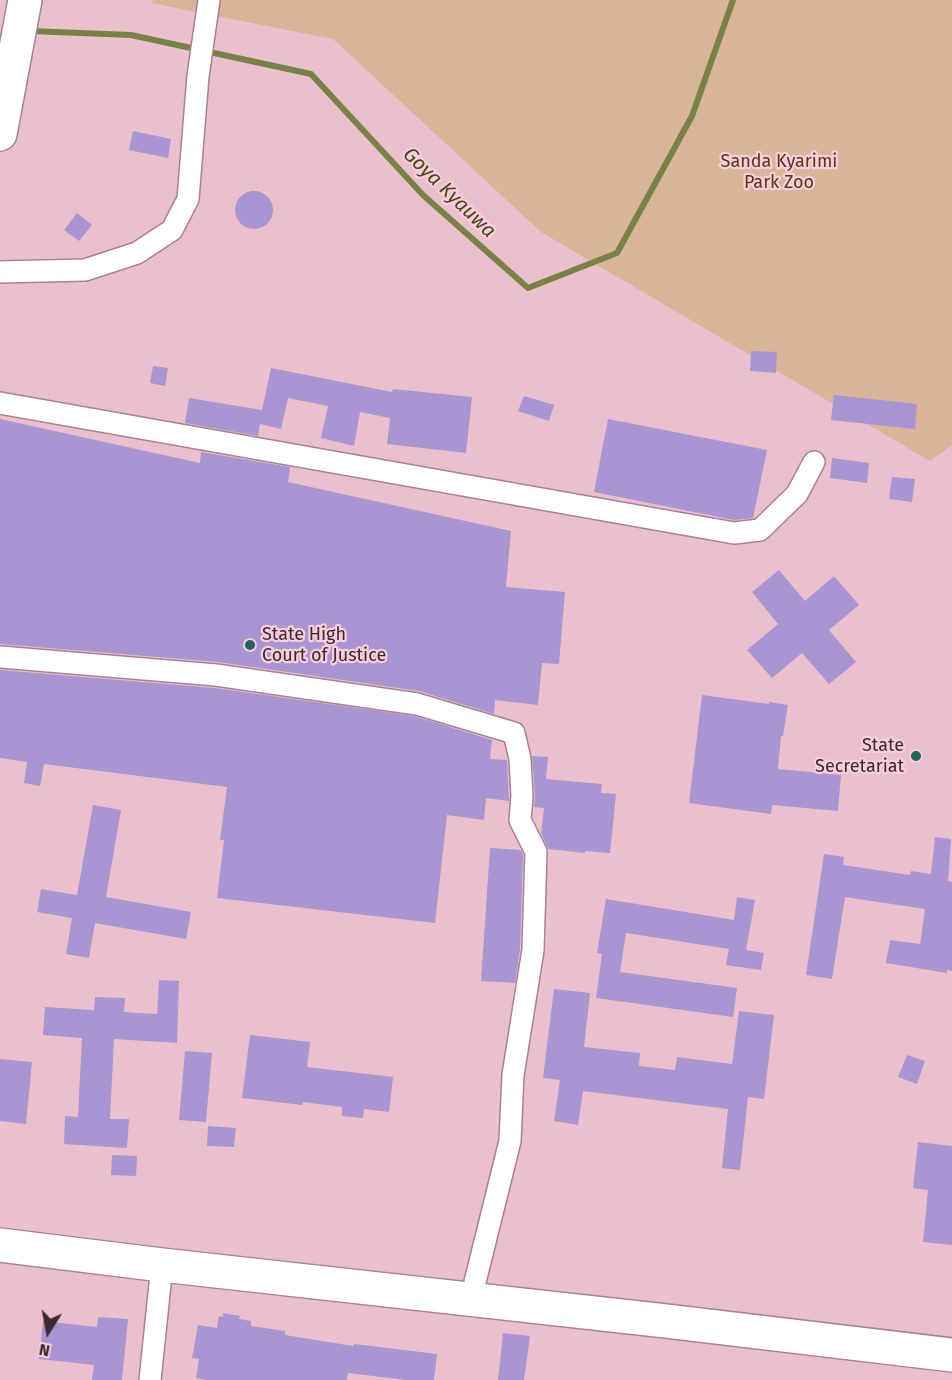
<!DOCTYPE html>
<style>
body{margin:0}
#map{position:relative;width:952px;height:1380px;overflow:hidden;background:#ebc0cd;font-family:"Fira Sans",sans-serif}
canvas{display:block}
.north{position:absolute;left:18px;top:1302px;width:60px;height:60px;-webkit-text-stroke:4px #f9cdda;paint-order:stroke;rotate:191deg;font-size:16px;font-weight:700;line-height:24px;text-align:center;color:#3b2a2f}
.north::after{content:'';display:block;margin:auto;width:21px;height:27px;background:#3b2a2f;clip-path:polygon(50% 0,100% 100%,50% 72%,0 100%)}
</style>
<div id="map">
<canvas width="952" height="1380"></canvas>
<div class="north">N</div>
</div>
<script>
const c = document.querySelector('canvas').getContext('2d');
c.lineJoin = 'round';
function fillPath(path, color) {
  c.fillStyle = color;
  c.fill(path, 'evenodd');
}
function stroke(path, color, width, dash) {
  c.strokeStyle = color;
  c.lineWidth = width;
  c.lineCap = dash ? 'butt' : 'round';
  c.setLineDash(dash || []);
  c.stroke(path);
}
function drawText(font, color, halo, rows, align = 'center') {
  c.font = font + ' "Fira Sans",sans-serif';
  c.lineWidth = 4.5;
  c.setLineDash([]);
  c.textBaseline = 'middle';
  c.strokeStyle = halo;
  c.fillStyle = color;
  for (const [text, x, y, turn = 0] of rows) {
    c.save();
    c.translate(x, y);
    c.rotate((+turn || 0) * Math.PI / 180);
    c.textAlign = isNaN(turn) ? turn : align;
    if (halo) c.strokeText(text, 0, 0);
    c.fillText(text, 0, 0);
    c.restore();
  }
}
const green = new Path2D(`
 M154 0H952V445L930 461 541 232 333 39 151 3Z`);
const stream = new Path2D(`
 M30 31 131 35 311 74 423 195 528 288 617 253 692 116 733 0`);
const building = new Path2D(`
 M133 131 171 139 168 158 129 150Z
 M235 210a19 19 0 1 1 38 0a19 19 0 1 1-38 0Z
 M77 213 92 225 79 241 64 230Z
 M751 351 777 352 776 373 750 371Z
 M153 366 168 368 165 386 150 383Z
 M271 368 392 392 393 389 472 397 466 453 387 444 390 418 360 412 354 446 321 438 328 406 288 398 281 429 260 424 258 436 185 423 189 398 262 410Z
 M834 395 917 404 915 429 831 420Z
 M524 396 554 405 549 421 518 411Z
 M0 419 200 463 201 452 290 467 288 482 511 531 506 587 565 592 559 664 542 663 538 705 495 700 494 714 419 691 218 662 0 644Z
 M608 419 767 450 753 518 734 520 594 492Z
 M832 458 869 463 867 483 830 478Z
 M892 477 915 479 912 502 889 499Z
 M779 570 805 601 834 576 859 605 829 630 856 662 829 684 802 653 772 678 747 650 778 624 752 592Z
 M0 670 215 688 414 716 492 740 490 759 507 760 509 801 486 798 484 820 447 815 435 923 217 898 224 840H220L227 787 44 764 40 786 24 783 27 762 0 758Z
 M702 695 769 704V702L788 705 783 736H781L778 769 841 775 838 811 772 805 771 814 689 803Z
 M532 756 548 757 546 779 602 784 601 793 616 794 610 853 585 851V853L548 849 541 833 544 808 534 807 535 795Z
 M93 805 121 810 106 897 191 912 186 939 95 923 89 958 66 954 72 918 37 912 41 889 77 895Z
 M935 837 951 839 948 881 952 882V971L947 970V973L886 963 890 940 920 944 925 909 845 897 832 979 806 975 824 854 844 857 843 865 910 875 911 871 931 874Z
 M490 848 521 850 523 855 520 949 515 983 481 981Z
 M737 897 755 900 746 950 764 953 761 970 726 965 729 949 626 933 620 972 737 988 733 1017 596 998 602 954 597 953 606 899 734 920Z
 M159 980 179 981 177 1043 114 1039 110 1119H129L127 1148 64 1144 65 1116 78 1117 82 1038 43 1035 45 1007 94 1010 95 997 125 998 124 1012 157 1014Z
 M554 989 590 993 584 1047 640 1053 639 1066 675 1070 677 1057 732 1064 739 1011 774 1015 764 1099 748 1097 740 1170 722 1168 728 1109 583 1091 578 1125 554 1121 560 1080 543 1078Z
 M250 1035 310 1042 307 1067 393 1077 389 1112 364 1109 363 1118 342 1116V1107L303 1102 302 1105 242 1098Z
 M185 1051 212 1053 206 1122 179 1120Z
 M907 1055 925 1061 917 1084 898 1077Z
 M0 1059 32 1062 26 1124 0 1121Z
 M208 1126 236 1128 234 1147 207 1146Z
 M918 1142 952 1146V1245L923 1242 928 1190 913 1188Z
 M112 1155 137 1156 136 1176 111 1175Z
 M223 1313 240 1316 239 1319 251 1321V1326L285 1331V1335L353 1346 354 1344 437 1354 434 1380H406L348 1373 347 1380H207L196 1378 199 1359 192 1358 198 1325 217 1328 219 1316 223 1317Z
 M98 1317 128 1319 122 1380H92L94 1365 39 1359 43 1321 97 1327Z
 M503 1333 530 1336 524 1380H498Z`);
const minor = new Path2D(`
 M0 272 85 270 137 253 172 230 188 199 198 76 209 0
 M0 403 734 533 760 530 797 494 814 462
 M0 657 216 675 417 704 514 733 520 759 522 796 520 820 536 852 533 950 513 1075 510 1141 475 1282
 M150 1380 162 1265`);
const primary = new Path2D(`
 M0 134 25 0
 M0 1245 162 1265 666 1321 952 1355`);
const markers = [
 [250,645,6,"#20665a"],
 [916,756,6,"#20665a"]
];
const parkNames = [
 ["Sanda Kyarimi",779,162],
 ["Park Zoo",779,183]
];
const poiNames = [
 ["State High",262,635],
 ["Court of Justice",262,656],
 ["State",904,746,"right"],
 ["Secretariat",904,767,"right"]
];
const waterNames = [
 ["Goya Kyauwa",449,193,44]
];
fillPath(green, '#d8b499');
stroke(stream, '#768344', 6);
fillPath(building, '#a895d1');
stroke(minor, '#aa828e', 24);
stroke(primary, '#aa828e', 36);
stroke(minor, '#fff', 21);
stroke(primary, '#fff', 33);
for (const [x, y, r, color] of markers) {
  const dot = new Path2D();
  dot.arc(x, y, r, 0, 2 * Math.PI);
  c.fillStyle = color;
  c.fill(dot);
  stroke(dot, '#f9cdda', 2);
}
drawText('18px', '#5b3514', '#f9cdda', parkNames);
drawText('18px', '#3b2a2f', '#f9cdda', poiNames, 'left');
drawText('italic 20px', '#404919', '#f9cdda', waterNames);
</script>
